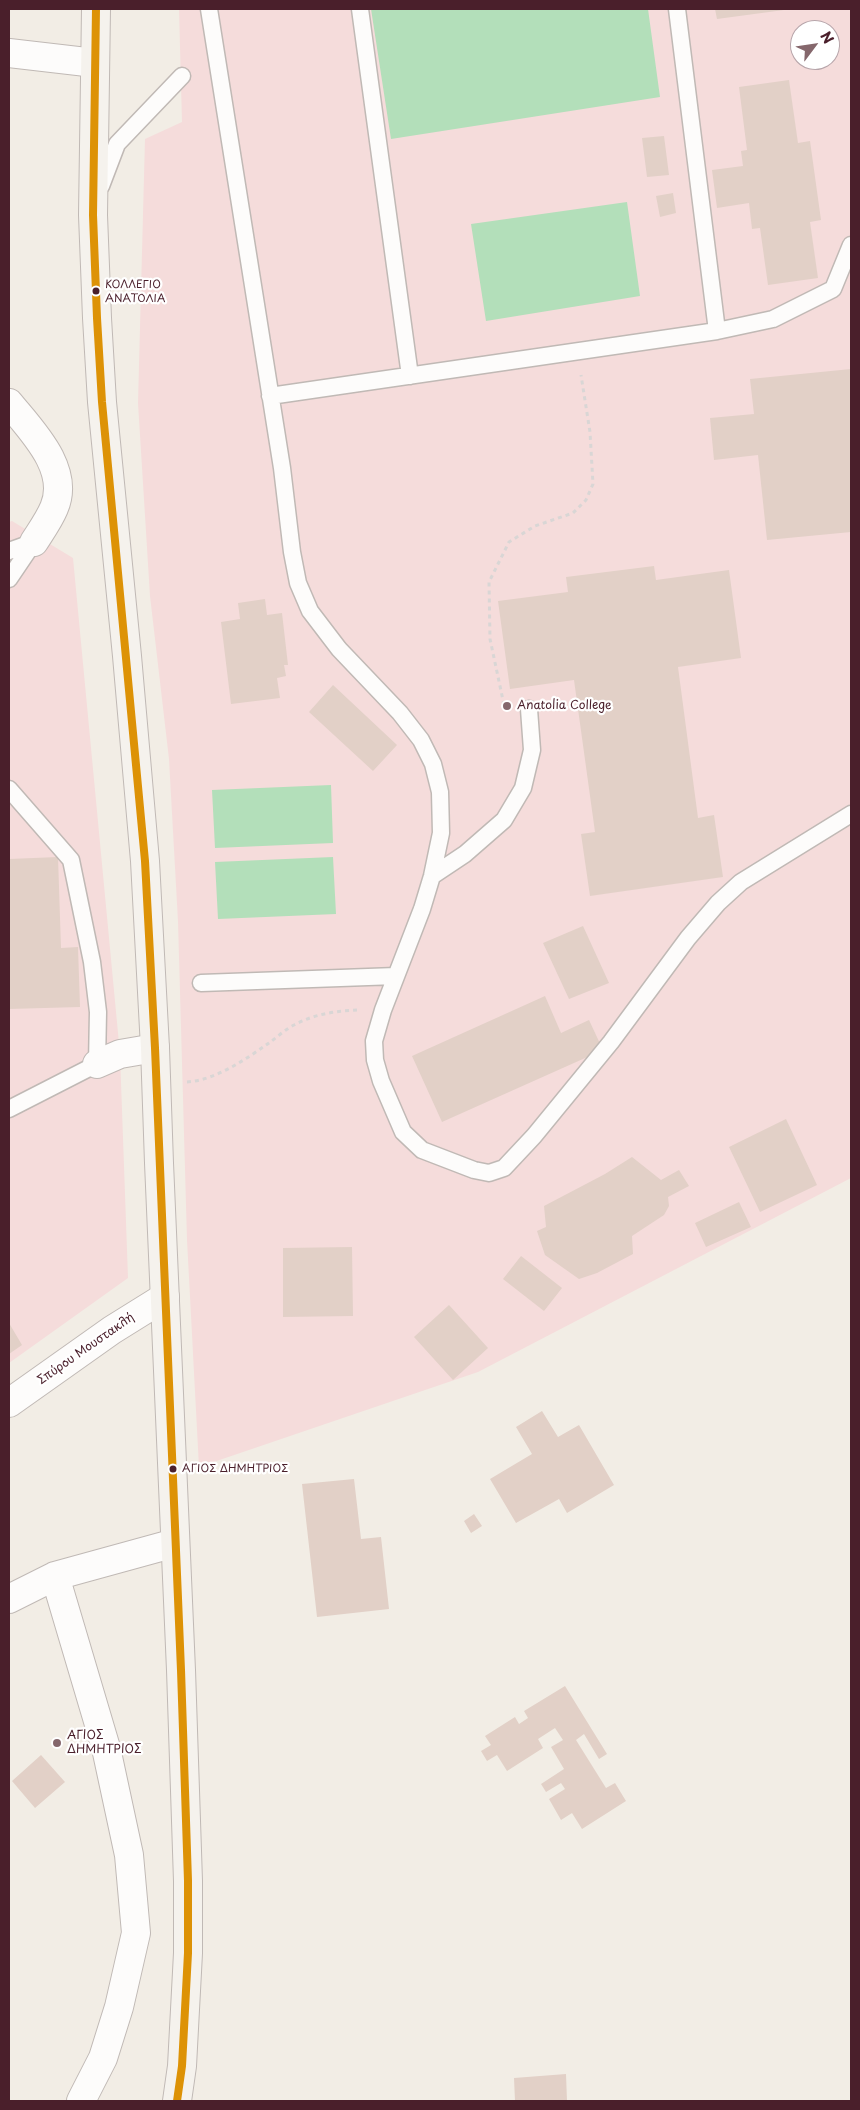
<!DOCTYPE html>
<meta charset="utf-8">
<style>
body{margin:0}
#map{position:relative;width:860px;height:2110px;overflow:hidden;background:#f2ede5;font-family:"Playpen Sans",sans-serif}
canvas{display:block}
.frame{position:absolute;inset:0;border:10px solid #4a1f2b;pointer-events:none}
.north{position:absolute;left:790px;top:20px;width:50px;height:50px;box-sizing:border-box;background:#fff;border:1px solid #b7a5aa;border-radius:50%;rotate:59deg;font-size:14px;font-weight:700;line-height:20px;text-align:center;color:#4a1f2b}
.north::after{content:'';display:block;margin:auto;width:18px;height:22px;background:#85676c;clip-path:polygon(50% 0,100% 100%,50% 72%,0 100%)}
</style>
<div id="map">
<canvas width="860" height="2110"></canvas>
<div class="frame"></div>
<div class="north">N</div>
</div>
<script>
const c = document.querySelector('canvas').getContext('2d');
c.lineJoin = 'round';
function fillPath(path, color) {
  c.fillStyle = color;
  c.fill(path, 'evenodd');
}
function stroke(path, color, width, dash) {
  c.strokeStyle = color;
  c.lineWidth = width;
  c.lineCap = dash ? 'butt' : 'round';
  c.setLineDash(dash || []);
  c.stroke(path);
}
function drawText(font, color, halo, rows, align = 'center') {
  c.font = font + ' "Playpen Sans",sans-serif';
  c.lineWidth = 4.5;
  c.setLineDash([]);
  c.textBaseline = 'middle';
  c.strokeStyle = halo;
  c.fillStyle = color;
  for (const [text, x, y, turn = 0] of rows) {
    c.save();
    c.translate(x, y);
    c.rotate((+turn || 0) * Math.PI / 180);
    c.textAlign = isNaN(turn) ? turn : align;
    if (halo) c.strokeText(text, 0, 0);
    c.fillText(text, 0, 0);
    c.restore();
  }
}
const built = new Path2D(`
 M179 9H851V1178L478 1372 199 1467 187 1240 178 921 169 759 150 596 138 403 145 139 182 122ZM800 30H830V60H800Z
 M12 521 73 558 120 1054 128 1278 9 1363V522Z`);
const green = new Path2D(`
 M371 9H648L660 97 391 139Z
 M627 202 640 296 486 321 471 224Z
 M331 785 333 843 215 848 212 790Z
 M333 857 336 914 218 919 215 862Z`);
const building = new Path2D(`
 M715 9H784V10L717 19Z
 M789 80 798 143 810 141 821 220 810 222 818 278 768 285 760 228 752 229 749 203 717 208 712 170 743 166 741 151 747 150 739 87Z
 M664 136 669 175 647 177 642 138Z
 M673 193 676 213 660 217 656 196Z
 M851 369V532L767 540 758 455 714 460 710 418 754 414 750 379Z
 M654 566 656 580 729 570 741 658 678 667 698 818 714 815 723 877 590 896 581 834 595 832 574 680 510 689 498 601 568 592 566 577Z
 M265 599 267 615 282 613 288 665H284L286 676 277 678 280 698 231 704 221 622 240 619 238 603Z
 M333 685 397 745 373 771 309 712Z
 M58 857 61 948 78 947 80 1007 9 1009V859Z
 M583 926 609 983 569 999 543 943Z
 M545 996 561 1033 589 1020 603 1050 442 1122 412 1056Z
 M786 1119 817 1185 760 1212 729 1147Z
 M632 1157 661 1180 679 1170 689 1186 668 1197 669 1206 664 1215 632 1236 633 1254 597 1273 579 1279 545 1255 537 1231 546 1227 544 1206 605 1174Z
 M739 1202 751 1227 706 1247 695 1223Z
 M352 1247 353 1316 283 1317V1248Z
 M521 1256 562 1288 544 1311 503 1279Z
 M449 1305 488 1348 453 1380 414 1337Z
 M9 1323 22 1345 9 1354Z
 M542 1411 558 1437 579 1425 614 1485 567 1513 559 1499 516 1523 490 1479 532 1454 516 1427Z
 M354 1479 361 1539 381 1537 389 1609 317 1617 302 1484Z
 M474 1514 482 1526 471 1533 464 1521Z
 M565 1686 607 1754 599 1759 584 1734 576 1740 606 1788 615 1783 626 1801 582 1829 572 1813 561 1820 549 1799 565 1789 561 1783 546 1792 541 1784 564 1769 551 1747 563 1740 555 1728 538 1739 543 1748 507 1771 497 1755 487 1761 481 1751 491 1745 485 1736 515 1717 519 1724 528 1718 524 1711Z
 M41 1755 65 1782 35 1808 12 1781Z
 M566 2074 567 2101H515L514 2078Z`);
const path = new Path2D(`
 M504 705 490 639 489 582 509 542 535 526 573 513 586 500 593 484 590 432 581 375
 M187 1082C216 1080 246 1059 269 1043 277 1037 286 1029 294 1025 314 1014 336 1011 357 1010`);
const service = new Path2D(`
 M209 9 282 468 292 552 298 583 310 611 339 649 400 713 421 740 433 764 440 792 441 833 432 876 422 909 383 1010 374 1041 375 1060 381 1081 403 1132 422 1150 474 1170 489 1173 504 1168 534 1136 611 1042 688 938 718 903 741 882 851 814
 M360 9 410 376
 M677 9 717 331
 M101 186 117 144 182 76
 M270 396 717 331 773 319 833 289 851 245
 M9 551 34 542
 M9 579 34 542
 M9 789 71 860 92 962 98 1012 97 1064 9 1109
 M432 876 465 854 504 820 523 788 532 750 529 709
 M201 983 396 976`);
const minor = new Path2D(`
 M9 403C31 430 71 469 54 508 49 520 41 531 34 542
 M97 1064 120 1054 155 1048
 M55 1576 106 1748 129 1855 136 1933 119 2007 103 2058 81 2101
 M9 1599 55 1576 175 1543`);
const tertiary = new Path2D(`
 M9 53 95 63
 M9 1403 112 1330 165 1297`);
const secondary = new Path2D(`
 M96 9 93 215 97 318 102 402 127 656 145 861 155 1048 159 1163 181 1670 188 1881V1953L182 2066 177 2101`);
const bus1 = new Path2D(`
 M96 9 93 215 97 318 102 402 145 861 155 1048 181 1670 188 1881V1953L182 2066 177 2101`);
const markers = [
 [96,291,4.5,"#4a1f2b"],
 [507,706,5,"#85676c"],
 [173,1469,4.5,"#4a1f2b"],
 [57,1743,5,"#85676c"]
];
const busNames = [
 ["ΚΟΛΛΕΓΙΟ",105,285],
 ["ΑΝΑΤΟΛΙΑ",105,299],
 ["ΑΓΙΟΣ ΔΗΜΗΤΡΙΟΣ",182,1469]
];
const poiNames = [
 ["Anatolia College",517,706],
 ["ΆΓΙΟΣ",67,1736],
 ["ΔΗΜΗΤΡΙΟΣ",67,1750]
];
const streetNames = [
 ["Σπύρου Μουστακλή",86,1349,-35]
];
fillPath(built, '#f5dcdb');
fillPath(green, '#b3dfba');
fillPath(building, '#e2d0c7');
stroke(service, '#c0b9b5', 19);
stroke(minor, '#c0b9b5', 30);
stroke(tertiary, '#c0b9b5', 30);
stroke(secondary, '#c0b9b5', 30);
stroke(path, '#d9d6d5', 3, [4, 4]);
stroke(service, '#fdfcfb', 16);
stroke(minor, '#fdfcfb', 28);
stroke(tertiary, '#fdfcfb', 28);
stroke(secondary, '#f5f2ed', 28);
stroke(bus1, '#dd9206', 8);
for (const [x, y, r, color] of markers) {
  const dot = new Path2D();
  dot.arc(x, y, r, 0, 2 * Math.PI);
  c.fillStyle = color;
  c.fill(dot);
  stroke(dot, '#fff', 2);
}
drawText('11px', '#4a1f2b', '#fff', busNames, 'left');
drawText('12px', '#4a1f2b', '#fff', poiNames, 'left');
drawText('12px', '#4a1f2b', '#fff', streetNames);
</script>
